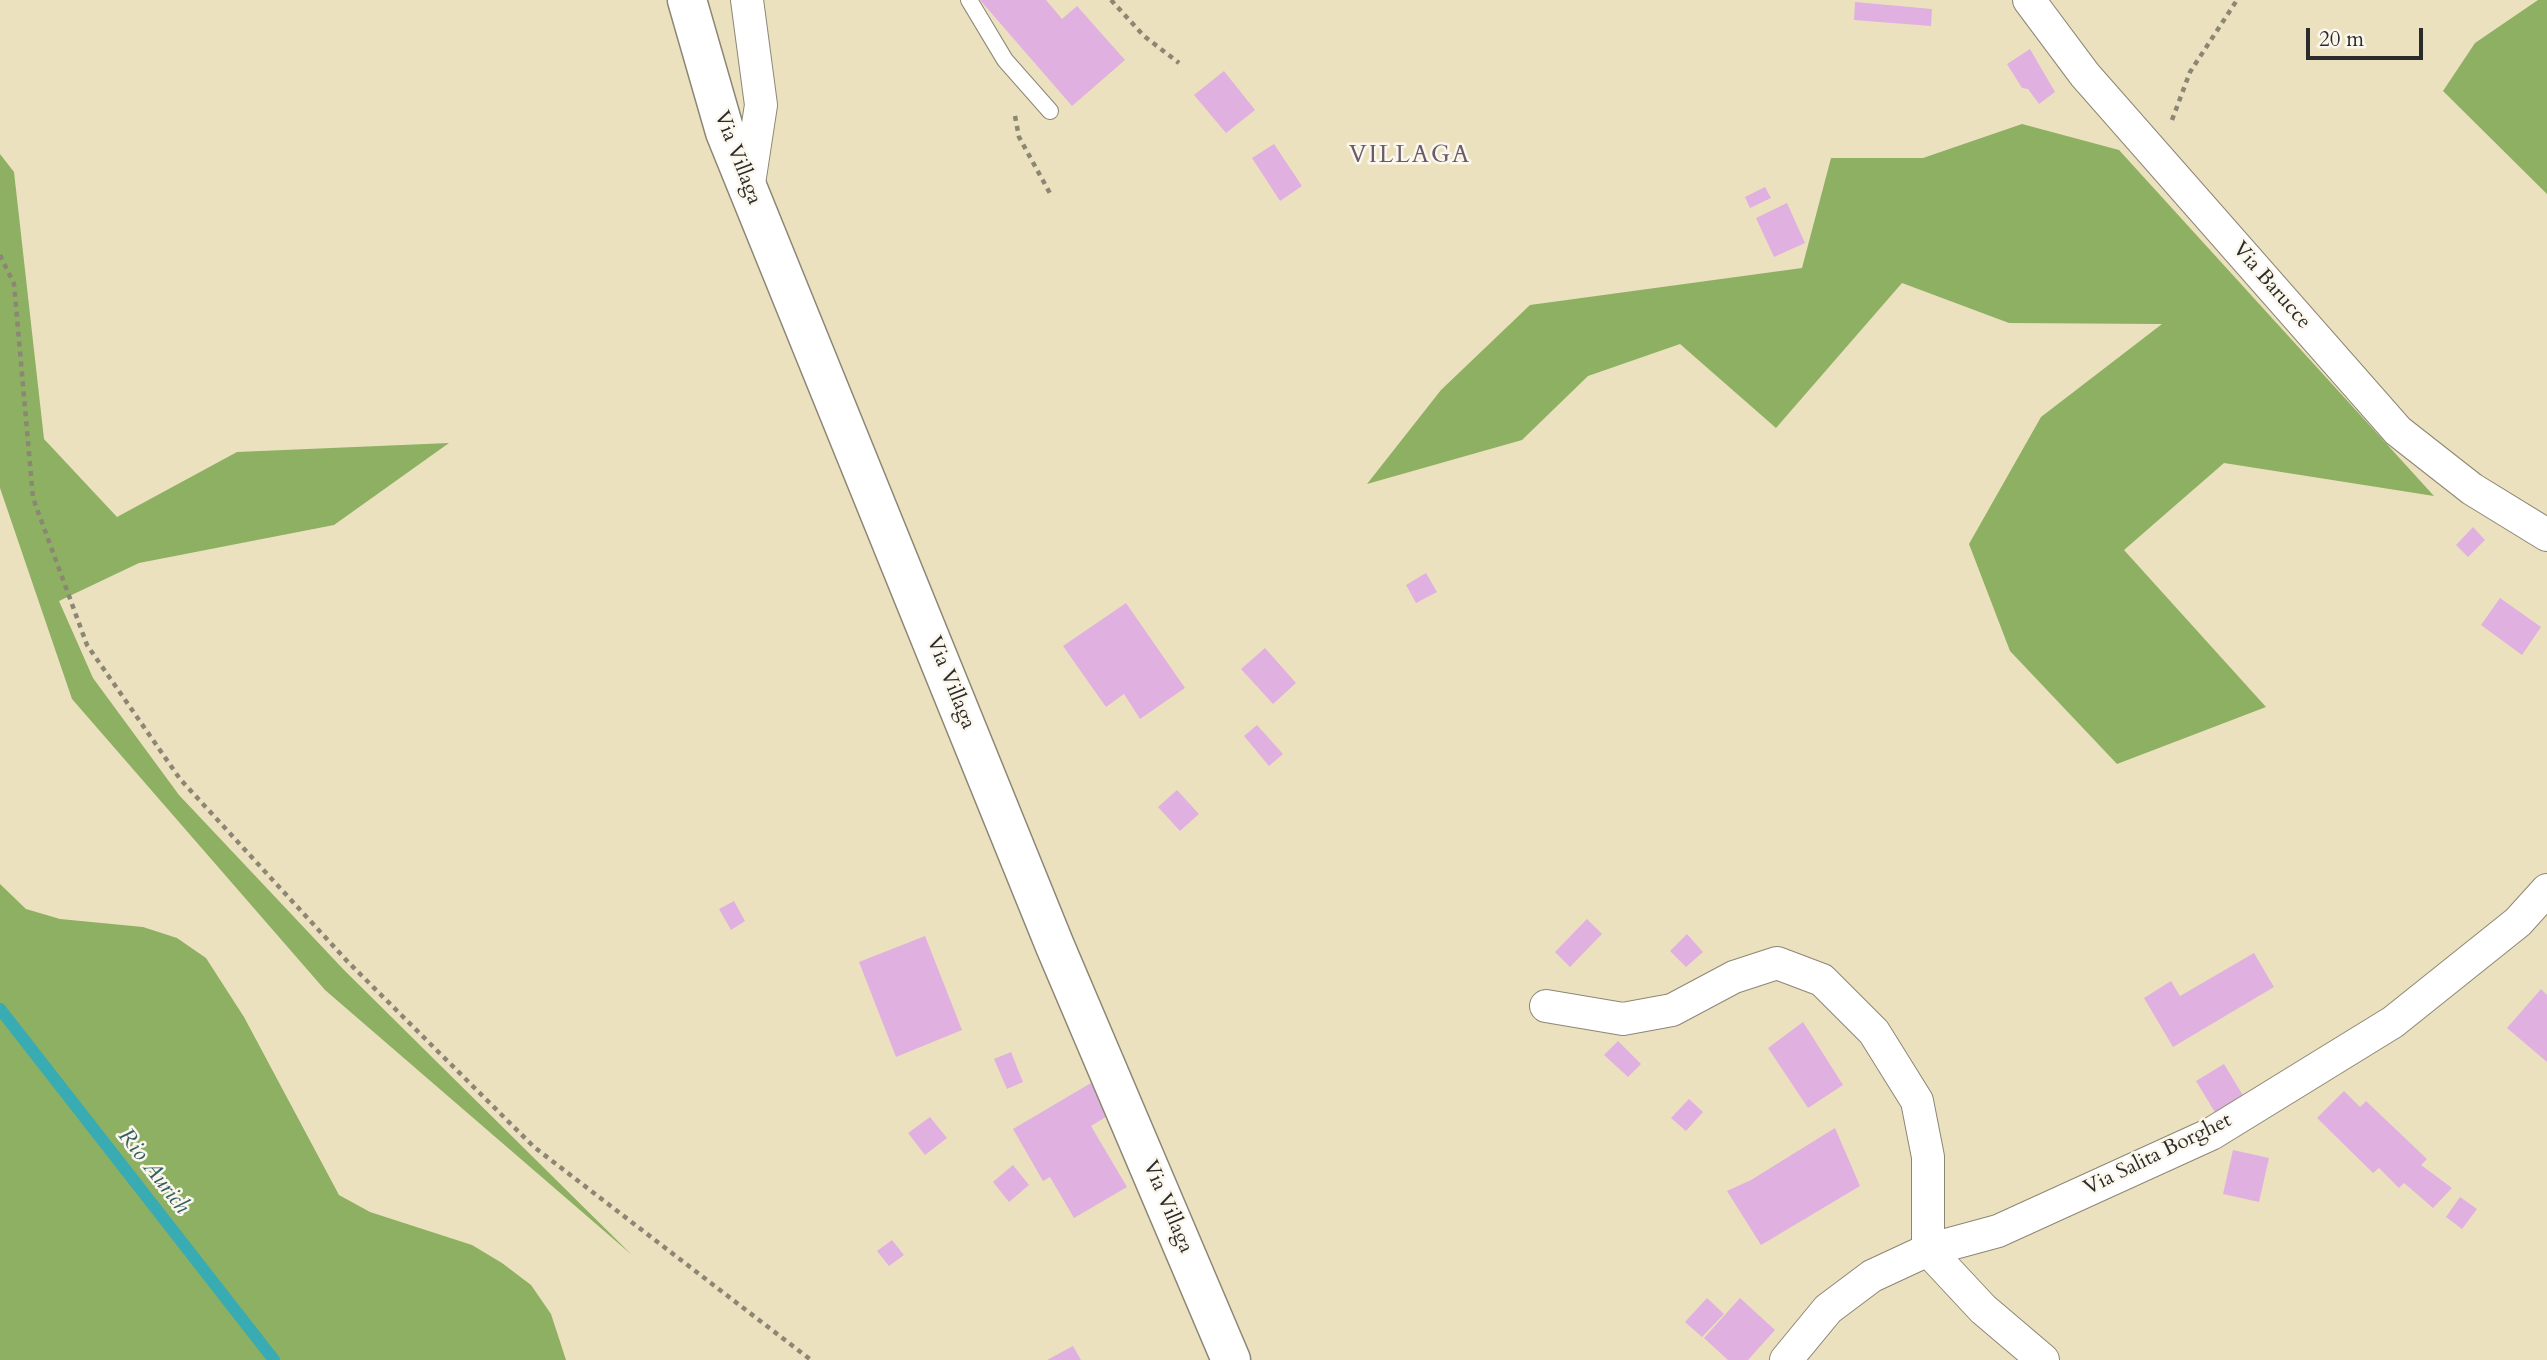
<!DOCTYPE html>
<style>
body{margin:0}
#map{position:relative;width:2547px;height:1360px;overflow:hidden;background:#ece1bf;font-family:Cardo,serif}
canvas{display:block}
.scale{position:absolute;left:2306px;top:28px;width:117px;height:32px;box-sizing:border-box;border:4px solid #2b2b2b;border-top:0;padding-left:9px;font-size:21px;line-height:24px;white-space:nowrap;color:#2b2b2b;-webkit-text-stroke:5px #fbf7ec;paint-order:stroke}
</style>
<div id="map">
<canvas width="2547" height="1360"></canvas>
<div class="scale">20 m</div>
</div>
<script>
const c = document.querySelector('canvas').getContext('2d');
c.lineJoin = 'round';
function fillPath(path, color) {
  c.fillStyle = color;
  c.fill(path, 'evenodd');
}
function stroke(path, color, width, dash) {
  c.strokeStyle = color;
  c.lineWidth = width;
  c.lineCap = dash ? 'butt' : 'round';
  c.setLineDash(dash || []);
  c.stroke(path);
}
function drawText(font, color, halo, rows, align = 'center') {
  c.font = font + ' Cardo,serif';
  c.lineWidth = 5;
  c.setLineDash([]);
  c.textBaseline = 'middle';
  c.strokeStyle = halo;
  c.fillStyle = color;
  for (const [text, x, y, turn = 0] of rows) {
    c.save();
    c.translate(x, y);
    c.rotate((+turn || 0) * Math.PI / 180);
    c.textAlign = isNaN(turn) ? turn : align;
    if (halo) c.strokeText(text, 0, 0);
    c.fillText(text, 0, 0);
    c.restore();
  }
}
const forest = new Path2D(`
 M2538 0H2547V194L2443 91 2475 43Z
 M2022 124 2119 150 2434 496 2224 463 2124 550 2266 707 2117 764 2010 651 1969 544 2041 417 2162 324 2009 323 1902 283 1776 428 1680 344 1588 376 1522 440 1367 484 1441 390 1530 305 1802 268 1831 158H1923Z
 M0 154 14 172 44 439 117 517 237 452 449 443 334 525 139 563 59 601 93 678 179 795 344 970 632 1255 325 990 72 699 0 488Z
 M0 884 26 909 60 919 143 927 177 938 206 958 244 1017 339 1195 370 1212 472 1245 502 1263 531 1285 551 1314 566 1360H0Z`);
const stream = new Path2D(`
 M0 1009 274 1360`);
const building = new Path2D(`
 M980 0H1046L1062 19 1077 6 1125 60 1072 106Z
 M1855 2 1932 9 1931 26 1854 20Z
 M2030 49 2055 92 2039 104 2028 89 2022 88 2007 64Z
 M1224 71 1255 110 1226 133 1194 95Z
 M1274 144 1302 186 1280 201 1252 158Z
 M1765 187 1771 198 1750 208 1745 197Z
 M1787 203 1805 243 1774 257 1756 218Z
 M2473 527 2485 540 2468 557 2456 545Z
 M1426 573 1437 592 1416 603 1406 585Z
 M2500 598 2541 627 2522 655 2481 625Z
 M1126 603 1185 688 1140 719 1124 694 1106 707 1063 646Z
 M1265 648 1296 683 1273 704 1241 669Z
 M1257 725 1283 754 1269 766 1244 736Z
 M1177 790 1199 814 1180 831 1158 807Z
 M734 901 745 921 731 930 719 909Z
 M1587 919 1602 934 1570 967 1555 952Z
 M1687 934 1703 952 1686 967 1670 951Z
 M925 936 962 1030 896 1057 859 962Z
 M2254 953 2274 987 2173 1047 2144 998 2171 981 2180 996Z
 M2541 989 2547 995V1062L2507 1028Z
 M1803 1022 1843 1085 1808 1108 1768 1048Z
 M1618 1041 1641 1064 1628 1077 1604 1055Z
 M1011 1052 1023 1082 1007 1089 994 1059Z
 M2224 1064 2247 1102 2219 1119 2196 1081Z
 M1091 1083 1109 1115 1091 1126 1127 1187 1074 1218 1050 1177 1043 1181 1013 1129Z
 M2344 1091 2360 1107 2366 1101 2427 1159 2421 1165 2452 1188 2433 1208 2404 1183 2399 1188 2379 1168 2373 1173 2317 1118Z
 M1689 1099 1703 1112 1686 1131 1671 1118Z
 M930 1117 947 1138 925 1155 908 1133Z
 M1835 1128 1860 1186 1761 1245 1727 1191 1751 1180Z
 M2233 1150 2269 1158 2259 1202 2223 1194Z
 M1013 1165 1029 1185 1009 1202 993 1182Z
 M2460 1197 2477 1209 2462 1229 2446 1217Z
 M892 1240 904 1255 889 1266 877 1251Z
 M1707 1298 1724 1314 1702 1337 1685 1322Z
 M1740 1298 1775 1330 1748 1360H1728L1704 1338Z
 M1073 1346 1081 1360H1047Z`);
const path = new Path2D(`
 M1111 0 1144 36 1179 63
 M1015 116 1019 137 1052 197
 M2172 120 2190 72 2237 0
 M0 255 14 284 33 498 87 645 180 779 348 962 534 1147 811 1360`);
const service = new Path2D(`
 M969 0 1005 60 1050 111`);
const minor = new Path2D(`
 M747 0 761 105 748 190
 M2029 0 2085 75 2398 431 2472 489 2547 535
 M1546 1006 1623 1019 1672 1010 1734 977 1777 963 1822 980 1874 1032 1917 1101 1928 1157V1250L1983 1309 2043 1360
 M1786 1360 1828 1309 1872 1276 1928 1250 1998 1231 2211 1134 2393 1022 2518 922 2547 890`);
const tertiary = new Path2D(`
 M687 0 725 132 1055 946 1231 1360`);
const streetNames = [
 ["Via Villaga",737,158,69],
 ["Via Barucce",2271,286,49],
 ["Via Villaga",950,683,68],
 ["Via Salita Borghet",2158,1155,-26],
 ["Via Villaga",1167,1207,67]
];
const waterNames = [
 ["Rio Aurich",153,1172,52]
];
const quarterNames = [
 ["VILLAGA",1410,156]
];
fillPath(forest, '#8db063');
stroke(stream, '#39abb2', 12);
fillPath(building, '#e0b0e0');
stroke(service, '#8c8675', 18);
stroke(minor, '#8c8675', 34);
stroke(tertiary, '#8c8675', 41);
stroke(path, '#8c8675', 4.5, [5, 5]);
stroke(service, '#fff', 16);
stroke(minor, '#fff', 32);
stroke(tertiary, '#fff', 38);
drawText('21px', '#2b2b2b', '#fbf7ec', streetNames);
drawText('italic 23px', '#315e61', '#fbf7ec', waterNames);
c.letterSpacing = '2px';
drawText('24px', '#6a5a6a', '#fbf7ec', quarterNames);
c.letterSpacing = '0px';
</script>
